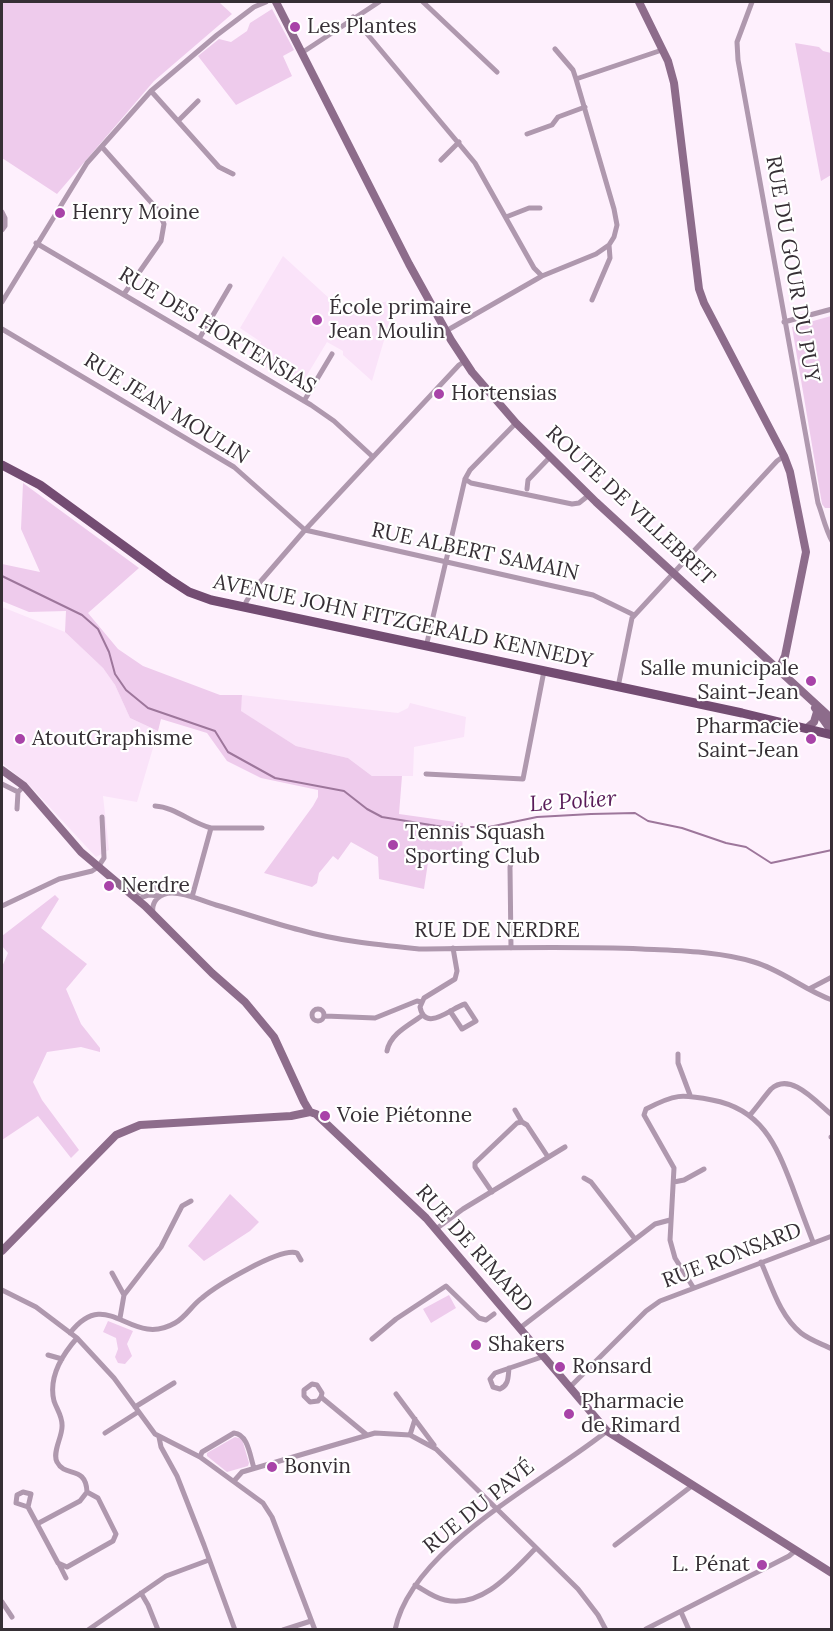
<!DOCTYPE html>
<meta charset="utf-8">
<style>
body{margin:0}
#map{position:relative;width:833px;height:1631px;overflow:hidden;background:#fef0fd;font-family:Lora,serif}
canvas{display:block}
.frame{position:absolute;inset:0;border:3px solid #362f35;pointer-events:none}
</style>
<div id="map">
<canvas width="833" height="1631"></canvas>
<div class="frame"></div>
</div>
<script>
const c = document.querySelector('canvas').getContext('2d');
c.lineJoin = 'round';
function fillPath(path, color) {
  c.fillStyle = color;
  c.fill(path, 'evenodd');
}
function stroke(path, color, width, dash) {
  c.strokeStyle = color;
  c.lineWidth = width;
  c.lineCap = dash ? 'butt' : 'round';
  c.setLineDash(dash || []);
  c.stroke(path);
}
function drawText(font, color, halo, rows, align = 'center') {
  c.font = font + ' Lora,serif';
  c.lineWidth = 4.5;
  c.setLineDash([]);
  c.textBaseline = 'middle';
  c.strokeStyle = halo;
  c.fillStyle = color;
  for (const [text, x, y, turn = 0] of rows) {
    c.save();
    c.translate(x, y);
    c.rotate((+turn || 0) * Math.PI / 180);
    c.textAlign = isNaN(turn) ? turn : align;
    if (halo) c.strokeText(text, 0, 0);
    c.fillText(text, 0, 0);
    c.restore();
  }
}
const built = new Path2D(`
 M283 256 343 311 393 300 395 303 372 381 343 355V351L327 342 301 385 297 386 257 362 259 347 261 342 240 328Z
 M2 607 65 632 103 668 115 685 130 718 158 731 137 802 103 796 109 850 96 857 31 787 2 763Z
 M242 695 398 713 408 708 410 703 466 717 464 737 414 747 413 776H372L348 758 296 746 240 711Z`);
const green = new Path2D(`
 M2 2H213L220 3 232 14 154 81 57 194 2 158Z
 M272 9 294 50 283 56 292 76 236 105 198 56 219 39 231 42 247 31 250 23Z
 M795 43 819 47 823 51 831 53V175L821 181Z
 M831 316 832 508H825L822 504 792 327Z
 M23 483 139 568 88 613 118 649 143 666 220 695H242L241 711 296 746 348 758 372 776H402L399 814 463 823 462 855 430 849 424 889 379 879 378 857 351 842 338 860 333 856 319 873 317 883 312 887 264 873 313 806 318 797V790L261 778 227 761 207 733 161 719 158 731 130 718 115 685 103 668 65 632 66 611 29 612 2 601V564L40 572 21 529Z
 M55 895 59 899 41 928 87 964 66 989 81 1024 100 1048V1052L81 1047 47 1052 33 1082 42 1100 79 1150 71 1158 38 1116 2 1140V967L8 953 2 946V936Z
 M230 1194 259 1222 250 1231 204 1261 188 1246Z
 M449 1295 456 1308 431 1323 423 1309Z
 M108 1321 133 1331 127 1344 132 1356 125 1364 118 1363 115 1357 118 1349 116 1338 103 1332Z
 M235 1437 242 1439 249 1463 248 1466 227 1472 207 1456V1453Z`);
const stream = new Path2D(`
 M2 576 82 615 98 629 109 652 115 674 126 690 148 708 215 731 228 752 275 778 344 791 367 809 382 817 443 827H489L537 817 591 814 635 813 648 821 682 828 726 843 746 847 771 863 832 850`);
const street = new Path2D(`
 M423 2 497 72
 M752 2 737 42 738 60 818 503C823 516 825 528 832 541
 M353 17 475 163 534 268 542 276
 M555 49 573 70 576 79 614 209 617 225 614 237 609 245 610 258 592 300
 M303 52 379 2
 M576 79 662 50
 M151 91 219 167 233 174
 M178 121 198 101
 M527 134 552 125 558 117 585 107
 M102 147 158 210 164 224 161 241 124 294
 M441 160 459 142
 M2 212 5 218V226L2 230
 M506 217 529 208H540
 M36 243 311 405 334 421 373 457
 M2 302 87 163 151 91 217 35 254 7 266 2
 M784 322 832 309
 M2 329 234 467 305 530 593 595 634 615
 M446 331 542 276 596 254 609 245
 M199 339 230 286
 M304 401 332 354
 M465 479 471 483 572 504 579 503 589 495
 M527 489 528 480 550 457
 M246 608V602L254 589 305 530 459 365 465 361
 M426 647 465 479 470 470 516 423
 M618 687 632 618 777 461 784 456
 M426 774 523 779 544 671
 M2 784 18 792 24 786
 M155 806C175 807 191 823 211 828
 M17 809 18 792
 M123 886H153L171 893
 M192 897 211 828H262
 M137 899V893L158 888
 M137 899 149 895 160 896
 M2 906 59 879 92 871 98 867 104 858 102 817
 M153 913C151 901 160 893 172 893 187 893 202 901 216 905 244 913 272 923 300 930 338 941 380 945 419 949 493 948 567 946 642 949 679 951 718 951 754 962 782 970 804 990 832 1000
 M511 948 510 867 512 861 520 858 526 859
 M809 989 832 977
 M312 1015a6 6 0 1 1 12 0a6 6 0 1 1-12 0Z
 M450 1011 462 1029 476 1021 465 1004C451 1008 425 1033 420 1007L424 998 455 979 457 971 453 948
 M325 1016 375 1018 417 1001 421 1002
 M387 1051C390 1034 409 1025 423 1015
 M678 1054V1063L690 1095
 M515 1110 522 1122
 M750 1115C757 1107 764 1097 771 1089 791 1071 817 1103 832 1115
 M831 1137H832
 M584 1178 591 1182 635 1239
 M674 1182 684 1180 704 1169
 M492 1192 475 1167V1163L517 1123 522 1122 527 1125 548 1157
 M436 1229 463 1209 565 1147
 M761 1262C772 1287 780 1316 801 1333 810 1340 822 1344 832 1349
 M112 1273 124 1295
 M693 1287 675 1258 670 1240 674 1168 644 1115 646 1109C675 1094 681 1094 712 1100 761 1109 776 1144 792 1186 799 1205 806 1224 813 1242
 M2 1290 36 1307 77 1338 114 1378 155 1434 200 1457 263 1503 272 1517 315 1630
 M120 1318 124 1295 161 1247 182 1206 191 1201
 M520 1328 655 1224 670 1220
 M70 1333C108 1284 130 1349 175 1323 186 1317 192 1305 202 1298 216 1286 280 1247 297 1253L301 1260
 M372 1339 396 1319 446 1286 479 1318 486 1320 494 1314
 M48 1355 62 1359
 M509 1368C508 1377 509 1385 500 1389L493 1387 490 1379 495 1373 539 1358 544 1356
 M571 1386 646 1311 660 1301 832 1236
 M396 1394 434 1445
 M321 1397 318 1401 310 1402 304 1396V1390L312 1384 317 1385 322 1393 321 1397 367 1435
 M135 1407 174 1383
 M105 1433 138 1412
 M410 1435 415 1419
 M159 1437 161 1447 177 1476 204 1545 235 1630
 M200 1457 202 1452 234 1433C248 1434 250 1456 254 1468
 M234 1481 242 1472 375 1433 410 1435 436 1449 578 1589 598 1615 606 1630
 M28 1507 31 1494 23 1492 17 1495 16 1503 28 1507 58 1563 67 1567 113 1541 116 1534 98 1498 87 1492
 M37 1524 80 1501 87 1492C86 1465 65 1478 57 1462 52 1453 62 1437 62 1427 63 1417 57 1410 54 1401 48 1377 62 1355 77 1338
 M615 1545 693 1485
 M59 1564 66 1578
 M415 1585C424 1590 434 1598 445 1600 482 1609 513 1571 536 1548
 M141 1593 148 1605 158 1630
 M2 1602 12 1617
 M681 1612 689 1630
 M646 1629 789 1556 795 1551
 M88 1630 166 1576 209 1560
 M283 1630 311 1621
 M395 1630C411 1548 545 1481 607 1431`);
const secondary = new Path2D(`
 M276 2 409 264 451 340 472 372 516 423 596 502 832 719
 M639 2 668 61 674 83 699 289 704 303 784 456 790 472 806 552 785 656 779 669
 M815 708 832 732
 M807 728 814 722 817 712
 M2 770 24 786 81 852 145 906 212 973 245 1002 274 1037 304 1102 310 1112 316 1114 426 1218 607 1431 832 1573
 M2 1251 116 1135 140 1125 291 1116 310 1112`);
const primary = new Path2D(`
 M2 465 40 485 169 579 189 592 211 600 742 713 832 735`);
const markers = [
 [295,27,6,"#a843a8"],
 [60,213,6,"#a843a8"],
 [317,320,6,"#a843a8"],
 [439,394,6,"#a843a8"],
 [811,681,6,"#a843a8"],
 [20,739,6,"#a843a8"],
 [811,739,6,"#a843a8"],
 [393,845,6,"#a843a8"],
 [109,886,6,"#a843a8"],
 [325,1116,6,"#a843a8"],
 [476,1345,6,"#a843a8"],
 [560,1367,6,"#a843a8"],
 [569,1414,6,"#a843a8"],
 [272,1467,6,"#a843a8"],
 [762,1565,6,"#a843a8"]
];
const poiNames = [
 ["Les Plantes",307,27],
 ["Henry Moine",72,213],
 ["École primaire",329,308],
 ["Jean Moulin",329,332],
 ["Hortensias",451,394],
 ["Salle municipale",799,669,"right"],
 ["Saint-Jean",799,693,"right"],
 ["Pharmacie",799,727,"right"],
 ["Saint-Jean",799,751,"right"],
 ["AtoutGraphisme",32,739],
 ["Tennis Squash",405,833],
 ["Sporting Club",405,857],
 ["Nerdre",121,886],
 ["Voie Piétonne",337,1116],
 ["Shakers",488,1345],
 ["Ronsard",572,1367],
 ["Pharmacie",581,1402],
 ["de Rimard",581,1426],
 ["Bonvin",284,1467],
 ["L. Pénat",750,1565,"right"]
];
const streetNames = [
 ["RUE DU GOUR DU PUY",792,269,80],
 ["RUE DES HORTENSIAS",217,331,31],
 ["RUE JEAN MOULIN",166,409,32],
 ["ROUTE DE VILLEBRET",630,506,43],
 ["RUE ALBERT SAMAIN",475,552,12],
 ["AVENUE JOHN FITZGERALD KENNEDY",403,622,12],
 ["RUE DE NERDRE",497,931],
 ["RUE DE RIMARD",474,1249,48],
 ["RUE RONSARD",732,1256,-21],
 ["RUE DU PAVÉ",479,1507,-39]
];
const waterNames = [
 ["Le Polier",573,802,-4]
];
fillPath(built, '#fae3f9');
fillPath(green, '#eecbec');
stroke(stream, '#9d769b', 2);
stroke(street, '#af98ae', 5);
stroke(secondary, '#8d6c8b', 8);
stroke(primary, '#734c72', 9);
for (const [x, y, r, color] of markers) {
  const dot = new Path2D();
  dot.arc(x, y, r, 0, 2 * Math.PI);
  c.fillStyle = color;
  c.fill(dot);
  stroke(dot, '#fff', 2);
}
drawText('21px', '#362f35', '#fff', poiNames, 'left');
drawText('21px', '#362f35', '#fff', streetNames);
drawText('italic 22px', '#591c59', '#fff', waterNames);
</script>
